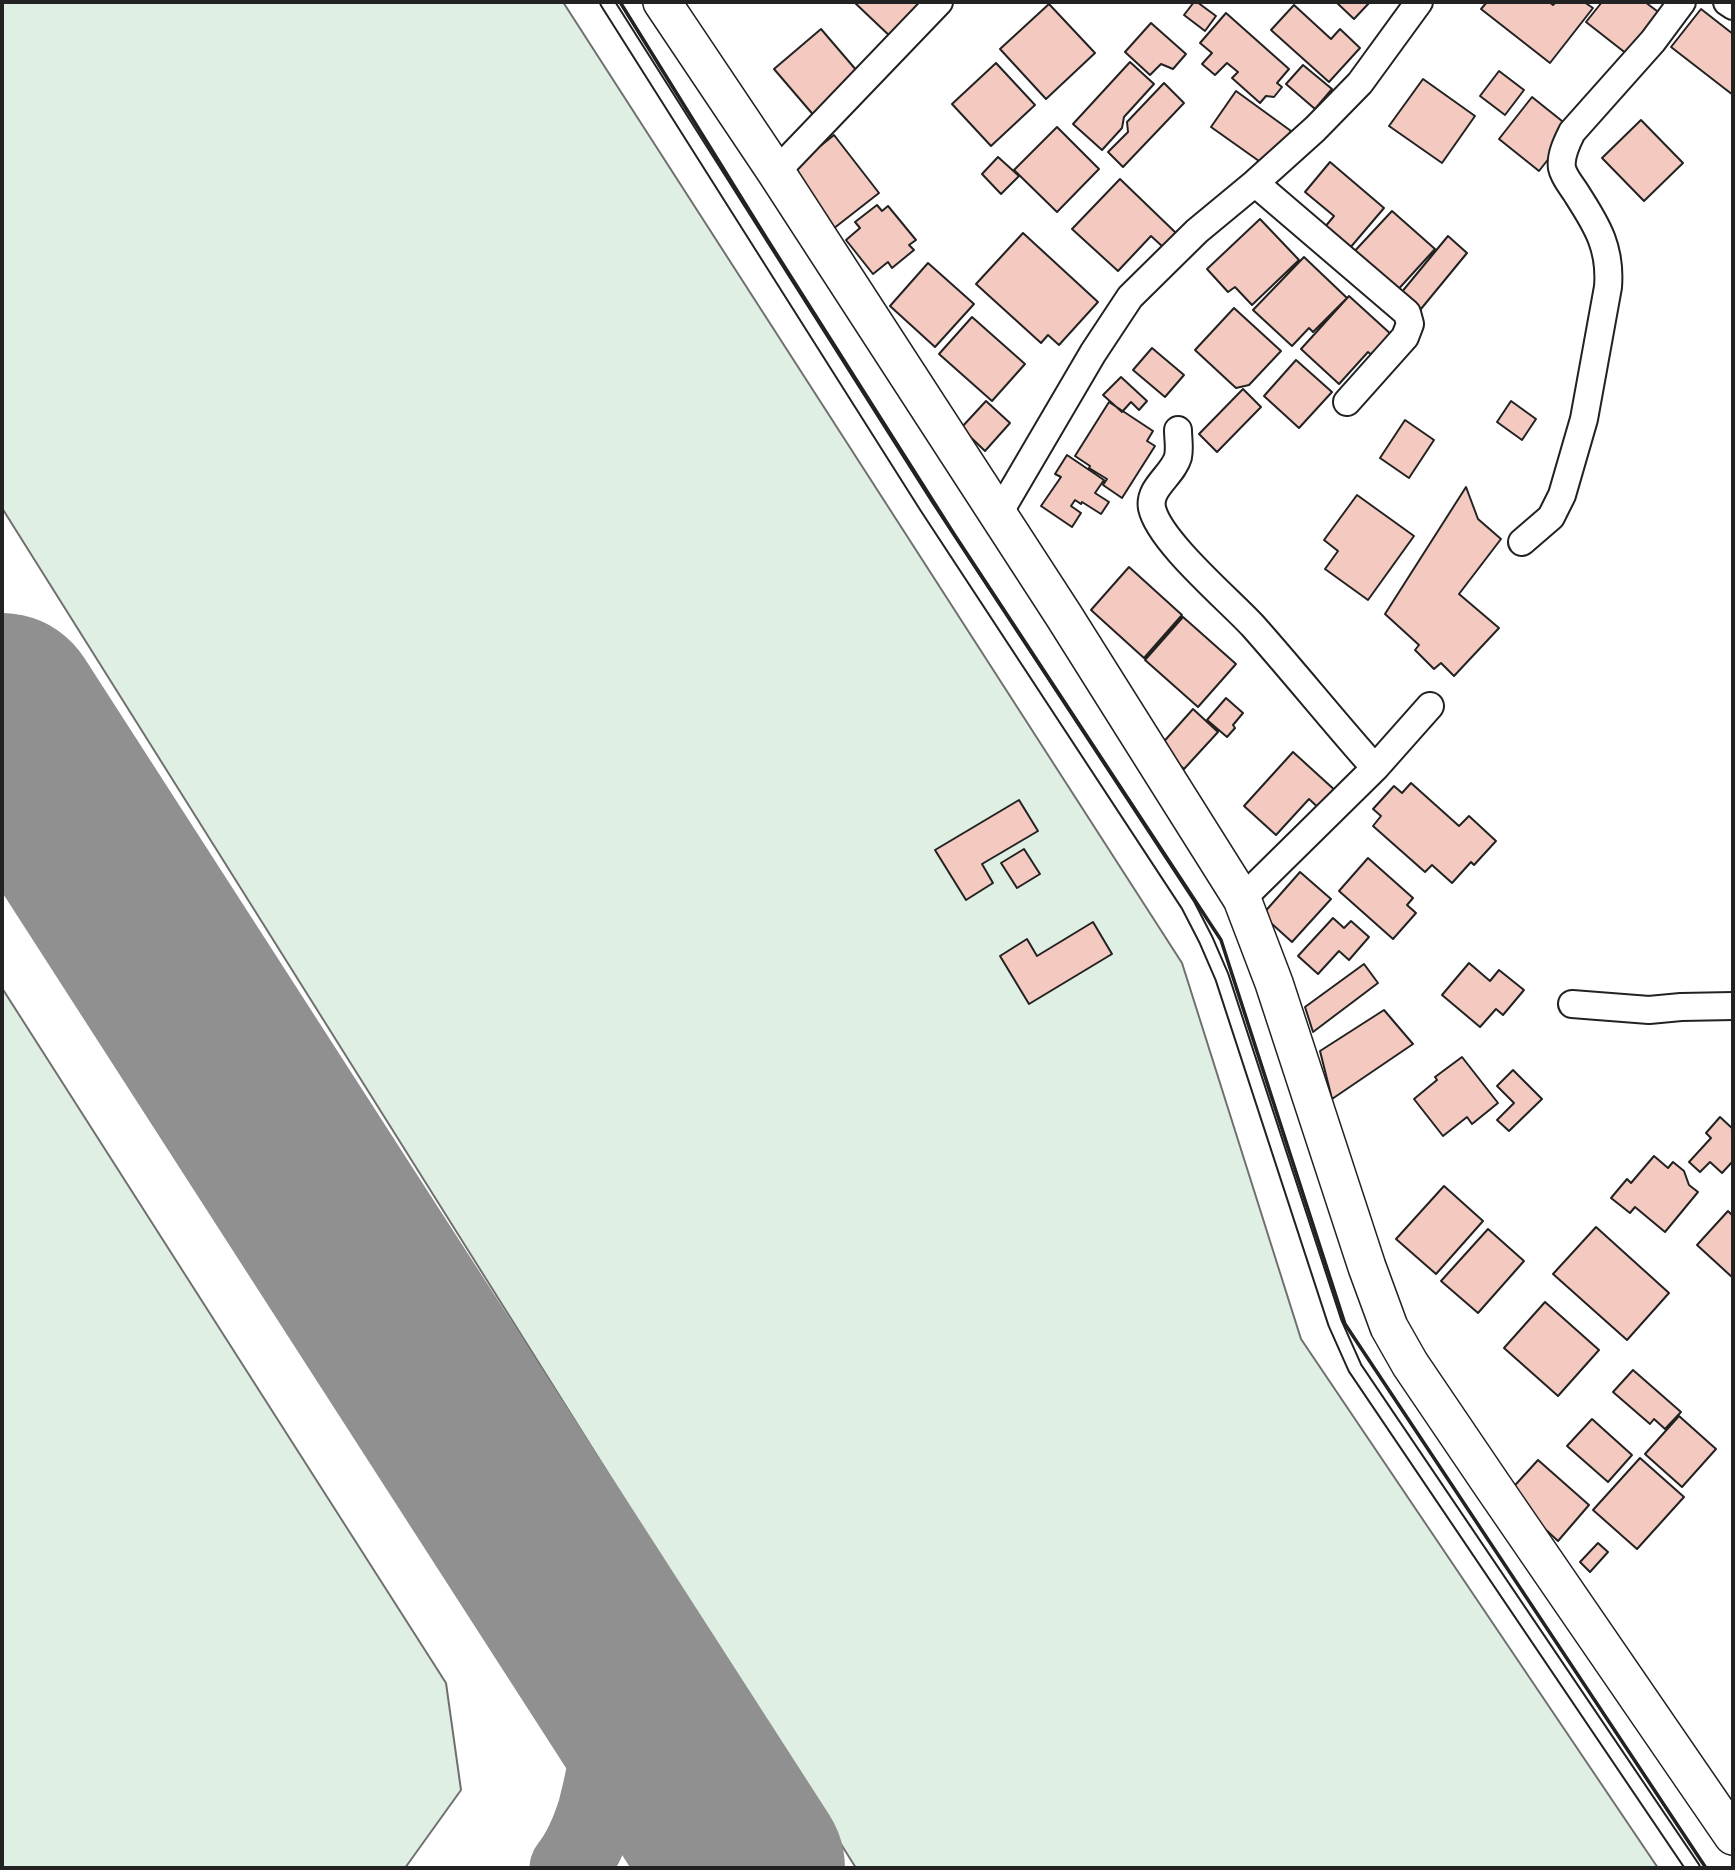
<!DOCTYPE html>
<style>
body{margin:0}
#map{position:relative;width:1735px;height:1870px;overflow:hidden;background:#fff;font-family:Bitter,serif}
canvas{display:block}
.frame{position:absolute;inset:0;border:4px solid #222;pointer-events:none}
</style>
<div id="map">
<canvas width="1735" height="1870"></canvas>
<div class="frame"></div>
</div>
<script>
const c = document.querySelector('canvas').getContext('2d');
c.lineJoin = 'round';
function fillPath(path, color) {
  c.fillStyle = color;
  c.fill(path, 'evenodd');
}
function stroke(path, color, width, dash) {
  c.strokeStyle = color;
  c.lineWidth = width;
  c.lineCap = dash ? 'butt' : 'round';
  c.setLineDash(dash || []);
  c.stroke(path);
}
const green = new Path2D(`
 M2 2H563L1182 963 1301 1339 1658 1868H856L2 508Z
 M2 988 446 1683 461 1790 405 1868H2Z`);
const taxiway = new Path2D(`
 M569 1868C582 1852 591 1830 597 1811 602 1790 608 1769 609 1747 611 1700 595 1656 582 1611`);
const runway = new Path2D(`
 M2 711 747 1868`);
const building = new Path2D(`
 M854 2H931L894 40Z
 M1194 2H1197L1216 16 1205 31 1184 15Z
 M1336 2H1370L1354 19Z
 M1487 2H1549L1553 5 1556 2H1584L1593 8 1550 63 1481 9Z
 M1602 2H1645L1665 17 1632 58 1586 22Z
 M1049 4 1095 53 1046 99 1000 49Z
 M1294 5 1331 39 1340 29 1360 48 1329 82 1271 30Z
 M1701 9 1733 34V95L1671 47Z
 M1226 13 1289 69 1277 83 1282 87 1274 97 1266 96 1260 103 1232 78 1238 72 1227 63 1215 75 1202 64 1212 53 1200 43Z
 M1151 23 1186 54 1173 69 1161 64 1150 75 1125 52Z
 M821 29 863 78 816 118 774 69Z
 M1130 62 1154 84 1124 117 1122 128 1102 150 1073 124Z
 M996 63 1035 105 991 146 952 104Z
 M1303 65 1332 89 1315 109 1286 84Z
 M1499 71 1524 90 1505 115 1480 96Z
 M1423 79 1475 116 1442 163 1389 126Z
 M1164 83 1184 103 1123 167 1108 152 1128 132 1127 122Z
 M1236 91 1291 131 1266 166 1211 127Z
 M1532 97 1572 129 1539 171 1499 139Z
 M1641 120 1683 163 1644 201 1602 158Z
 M1057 127 1099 169 1057 212 1014 170Z
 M834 135 879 193 833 229 788 172Z
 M998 157 1019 176 1001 194 982 174Z
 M1330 162 1384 208 1344 255 1320 233 1334 216 1305 192Z
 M1120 179 1176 233 1163 247 1151 236 1118 271 1072 229Z
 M877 205 882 211 888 206 916 240 909 245 914 250 892 268 888 262 873 274 846 240 860 228 855 222Z
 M1392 211 1435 249 1394 294 1351 255Z
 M1260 219 1299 260 1252 305 1235 287 1228 292 1207 269Z
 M1023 233 1098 302 1059 345 1048 335 1041 343 976 284Z
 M1448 236 1467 253 1416 315 1396 299Z
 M1304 257 1347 298 1313 332 1309 328 1292 346 1253 310Z
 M928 263 974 304 935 347 890 306Z
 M1349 296 1393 336 1374 357 1368 352 1339 384 1301 349Z
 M1234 308 1281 351 1249 385 1236 388 1195 350Z
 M972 317 1025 364 992 401 939 354Z
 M1152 348 1184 375 1165 397 1133 370Z
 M1296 360 1332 392 1299 428 1264 396Z
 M1121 377 1147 401 1139 410 1131 402 1122 412 1103 395Z
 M1243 389 1261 407 1217 452 1199 434Z
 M986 401 1010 423 985 451 961 428Z
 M1511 401 1536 419 1522 440 1497 422Z
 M1109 402 1153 431 1147 441 1155 446 1122 498 1103 485 1107 479 1089 468 1090 466 1075 456Z
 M1405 420 1434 440 1409 478 1380 458Z
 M1067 455 1104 480 1095 493 1109 502 1101 514 1082 502 1081 504 1075 500 1071 506 1081 513 1072 527 1041 506 1061 477 1055 474Z
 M1466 487 1478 519 1501 539 1459 594 1499 628 1454 676 1441 663 1434 669 1415 650 1419 645 1385 614Z
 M1357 495 1414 536 1368 600 1325 569 1338 551 1324 540Z
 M1129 567 1182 615 1144 658 1091 610Z
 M1183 617 1236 664 1198 707 1145 660Z
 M1226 698 1243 713 1233 725 1235 728 1227 737 1207 720Z
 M1193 709 1218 732 1184 769 1159 747Z
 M1293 752 1338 793 1322 811 1309 799 1276 835 1244 806Z
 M1411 783 1459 826 1469 816 1496 841 1474 865 1471 862 1452 883 1432 865 1425 872 1373 826 1381 816 1373 809 1394 786 1402 793Z
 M1019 800 1038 831 982 864 993 883 966 900 935 850Z
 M1024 849 1040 874 1017 888 1001 863Z
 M1368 858 1413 898 1407 905 1416 913 1393 939 1339 891Z
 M1300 872 1331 899 1292 942 1262 915Z
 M1333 918 1344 928 1351 921 1369 937 1349 960 1339 951 1318 974 1298 956Z
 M1093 922 1112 954 1029 1004 1000 956 1027 939 1037 956Z
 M1469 963 1490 981 1499 970 1524 990 1503 1015 1496 1009 1480 1027 1442 995Z
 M1364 964 1378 983 1313 1032 1305 1007Z
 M1384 1010 1413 1044 1332 1099 1320 1051Z
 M1462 1057 1498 1103 1472 1124 1467 1117 1443 1136 1414 1099 1437 1080 1435 1077Z
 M1513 1070 1542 1099 1509 1131 1497 1120 1514 1103 1497 1086Z
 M1720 1117 1733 1129V1161L1722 1173 1710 1162 1700 1172 1689 1162 1711 1138 1706 1133Z
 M1654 1156 1668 1168 1673 1162 1684 1171 1689 1185 1698 1192 1665 1232 1635 1207 1630 1213 1611 1198 1627 1179 1631 1183Z
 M1444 1186 1483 1221 1436 1274 1396 1239Z
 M1728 1211 1733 1216V1278L1697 1245Z
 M1596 1227 1669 1293 1627 1340 1553 1274Z
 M1488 1229 1524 1261 1478 1313 1441 1281Z
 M1545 1302 1599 1350 1558 1396 1504 1348Z
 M1633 1370 1681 1412 1665 1429 1654 1419 1650 1424 1613 1392Z
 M1679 1416 1716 1449 1682 1487 1645 1454Z
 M1592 1419 1632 1455 1608 1482 1567 1446Z
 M1640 1458 1684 1497 1637 1549 1593 1510Z
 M1538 1460 1589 1505 1558 1541 1507 1494Z
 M1598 1543 1608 1552 1590 1572 1580 1562Z`);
const lane = new Path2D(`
 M607 2 926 506 1188 905 1206 940 1222 977 1335 1323 1355 1368 1693 1868`);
const street = new Path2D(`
 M1727 2 1733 6
 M776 172 939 2
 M1255 183 1407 313 1410 324 1405 337 1347 402
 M1178 430C1178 439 1180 448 1178 457 1173 475 1148 488 1152 508 1159 541 1228 599 1253 626 1294 672 1333 721 1375 768
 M998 515 1093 353 1130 297 1197 231 1255 183 1315 129 1360 83 1419 2
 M1522 542 1551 517 1562 495 1584 419 1608 287C1611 249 1598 227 1578 196 1573 187 1564 178 1562 168 1560 156 1567 142 1572 132L1653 41 1682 2
 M1242 899 1375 768 1430 706
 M1572 1004 1649 1010 1681 1007 1733 1006`);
const secondary = new Path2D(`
 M662 2 776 172 1064 616 1242 899 1274 983 1367 1267 1389 1327 1410 1364 1492 1485 1733 1836`);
const wall = new Path2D(`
 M620 2 767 239 954 534 1221 940 1345 1324 1706 1868`);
fillPath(green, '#e0efe3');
stroke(green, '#6f6f6f', 2);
stroke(taxiway, '#909090', 79);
stroke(runway, '#909090', 196);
fillPath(building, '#f3c9c0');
stroke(building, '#222', 2);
stroke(lane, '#222', 16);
stroke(street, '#222', 30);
stroke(secondary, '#222', 40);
stroke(lane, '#fff', 12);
stroke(street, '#fff', 26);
stroke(secondary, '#fff', 37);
stroke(wall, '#222', 3.5);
</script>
